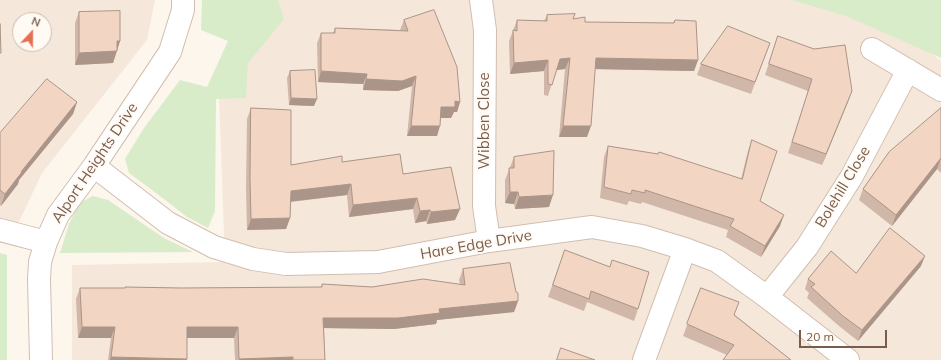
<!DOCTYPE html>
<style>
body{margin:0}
#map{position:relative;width:941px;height:360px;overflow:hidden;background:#fdf6ec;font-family:Mulish,sans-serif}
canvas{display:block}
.north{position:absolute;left:12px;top:12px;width:40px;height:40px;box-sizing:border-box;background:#fffaf3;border:1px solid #cabbb1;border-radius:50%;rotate:22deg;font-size:11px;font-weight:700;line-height:16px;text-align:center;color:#7a5c4d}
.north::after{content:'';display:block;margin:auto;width:14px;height:18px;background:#e76f51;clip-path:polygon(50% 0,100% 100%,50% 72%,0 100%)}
.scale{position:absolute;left:799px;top:330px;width:88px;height:18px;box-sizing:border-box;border:2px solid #7a5c4d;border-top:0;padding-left:5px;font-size:12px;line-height:14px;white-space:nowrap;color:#7a5c4d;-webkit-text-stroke:3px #fffaf3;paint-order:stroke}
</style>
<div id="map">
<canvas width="941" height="360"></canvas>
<div class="north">N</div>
<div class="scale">20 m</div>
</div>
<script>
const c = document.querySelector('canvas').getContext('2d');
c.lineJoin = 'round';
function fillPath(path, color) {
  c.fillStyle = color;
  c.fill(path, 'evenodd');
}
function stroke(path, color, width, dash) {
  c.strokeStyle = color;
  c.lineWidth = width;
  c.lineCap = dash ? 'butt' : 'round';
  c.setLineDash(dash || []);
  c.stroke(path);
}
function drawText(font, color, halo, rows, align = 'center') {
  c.font = font + ' Mulish,sans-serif';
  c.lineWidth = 4;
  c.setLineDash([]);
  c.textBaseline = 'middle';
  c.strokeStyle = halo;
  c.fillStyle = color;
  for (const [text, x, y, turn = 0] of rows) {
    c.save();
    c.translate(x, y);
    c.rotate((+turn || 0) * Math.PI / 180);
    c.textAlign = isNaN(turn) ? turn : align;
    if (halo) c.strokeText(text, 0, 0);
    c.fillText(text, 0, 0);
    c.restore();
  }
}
const residential = new Path2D(`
 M0 0H155L147 40 42 173 9 243H0ZM20 20H44V44H20Z
 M258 0H826L927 50 941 61V360H72V265L225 262 219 95Z`);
const green = new Path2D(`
 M202 0H278L284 19 248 63 246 98 216 99 215 211 208 228 187 217 164 199 129 173 125 159 144 128 180 80 207 87 228 41 201 30Z
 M792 0H941V58L846 16Z
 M93 196 108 200 164 238 193 252 60 253 69 224 79 203Z
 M0 253 7 255V360H0Z`);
const minor = new Path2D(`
 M481 0 485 30 484 206 489 241
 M872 49 941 90
 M94 166 168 223 214 247 253 259 286 264 378 262 489 241 592 227 642 236 685 249 717 261 767 297 848 360
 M0 230 46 242
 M767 297 807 247 852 176 908 70
 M41 360 39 279 40 262 46 242 58 215 94 166 170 52 183 10V0
 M644 360 685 249`);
const wall = new Path2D(`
 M79 12 120 41 113 63 75 65V23Z
 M547 15 573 19 585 22 673 23 675 20 698 60 694 71 595 69 587 137H559L565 69 556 70 548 96 544 95V71L510 74 509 41 517 20 544 21Z
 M404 20 460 102 457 112H454L451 118H441L437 136H407L412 86 398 91 363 90V84L318 82 317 43 321 33H333L335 28 400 30Z
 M778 36 852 91 822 165 788 153 808 91 765 75Z
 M770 43 751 94 697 75 701 64Z
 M290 71 314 106 289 105 287 78Z
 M77 102 73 114 19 180 18 184 1 206 0 205V133Z
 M251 108 291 165 342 162 403 174 460 209 455 220 427 224 426 221 415 223 413 209 349 217 347 195 291 202 290 218 286 229 247 230 246 189 247 119Z
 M941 108V173L937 169 892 226 859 200 863 189Z
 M752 140 760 201 780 226 761 257 726 237 728 230 642 202 641 204 629 201 627 205 600 198 604 157 608 146 741 179 748 151Z
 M514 157 549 207 515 209 514 204 505 203V180Z
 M565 250 638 309 634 321 587 302 584 311 548 297Z
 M921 266 858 341 839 326 807 298 809 293 805 289 808 279Z
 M463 269 518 301 514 312 437 320 436 324 394 329 324 328 325 360H235L234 338H187V360H108L111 338H78L76 299 80 288H125V287L181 288 321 287 322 284 372 287 460 284 459 280Z
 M701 288 735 315 791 360 727 355 683 336Z`);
const shadedWall = new Path2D(`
 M117 41H120L113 63 75 65 79 53Z
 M570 58 565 69 556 70 560 59Z
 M596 58 698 60 694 71 592 69Z
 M548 60 544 71 510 74 514 63Z
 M321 71 367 74 363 84 318 82Z
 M416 76 412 86 398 91 363 90 366 79Z
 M852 91 848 102 822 165 826 154Z
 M291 98 317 99 314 106 289 105Z
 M455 101 460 102 457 112H454L451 118H438L441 107Z
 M77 102 73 114 19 180 18 184 1 206 5 194 21 172Z
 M411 126H440L437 136H407Z
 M563 126H591L587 137H559Z
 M941 158 937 169 892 226 896 215Z
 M351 184 347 195 287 202 291 191Z
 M510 192H518L514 204 505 203Z
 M553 195 549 207 515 209 519 197Z
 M417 198 413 209 349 217 353 205Z
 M460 209 455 220 427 224 431 212Z
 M430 210 426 221 415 223 420 211Z
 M784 215 780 226 761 257 765 246Z
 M290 218 286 229 247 230 251 219Z
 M925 256 921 266 858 341 862 330Z
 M518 301 514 312 437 320 436 324 394 329 319 328 323 318 439 309Z
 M82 327H115L111 338H78Z
 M187 327H238L234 338H183Z
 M111 357 187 359V360H110Z
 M293 357 292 360H239V359Z`);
const building = new Path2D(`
 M434 10 457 67 460 102 455 101V107H441L440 126H411L416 76 402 81 366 79 367 74 321 71V33H335V28L408 31 404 20Z
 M120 11V41H117V51L79 53V12Z
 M575 14 573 19 585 17V22L674 23 675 20 696 21 698 60 596 58 591 126H563L570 58 560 59 552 85 548 84V60L514 63 513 30 517 31V20L547 21V15Z
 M0 24 1 53H0Z
 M728 26 770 43 755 82 701 64Z
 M778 36 814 49 845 45 852 91 826 154 792 142 812 79 769 64Z
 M315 70 317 99 291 98 290 71Z
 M47 79 77 102 21 172H22L5 194 0 190V133Z
 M251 108 291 110V165L342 156V162L400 154 403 174 451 167 460 209 431 212 430 210 420 211 417 198 353 205 351 184 291 191 290 218 251 219 250 178Z
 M941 108V158L896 215 863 189 889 152Z
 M752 140 777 151 760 201 784 215 765 246 730 226 734 219 645 190V193L632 190 631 194 604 187 608 146 658 154 659 152 742 179Z
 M554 151 553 195 519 197 518 192H510L509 168H514V157Z
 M890 228 925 256 862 330 843 316 811 287 815 284 808 279 831 251 856 273Z
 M565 250 610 267 612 260 649 272 638 309 591 291 589 299 553 285Z
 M510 263 516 292 518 293V301L439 309 440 313 398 318H323L325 360H293V357L239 359 238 327H187V359L111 357 115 327H82L80 288H125V287L181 288 322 287V284L372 287 423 279 465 285 463 269Z
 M701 288 739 302 734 315 791 360H723L734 345 687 324Z
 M561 348 595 360H557Z`);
const streetNames = [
 ["Wibben Close",484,121,-90],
 ["Alport Heights Drive",95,163,-56],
 ["Bolehill Close",843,187,-59],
 ["Hare Edge Drive",476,245,-10]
];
fillPath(residential, '#f5e8da');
fillPath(green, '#d8ecc9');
stroke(minor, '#d1beb0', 24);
stroke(minor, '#fff', 22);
fillPath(wall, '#d1b7a8');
fillPath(shadedWall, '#aa9588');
fillPath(building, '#f3d5c3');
stroke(building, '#aa9588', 1);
drawText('15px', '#7a5c4d', '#fffaf3', streetNames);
</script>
